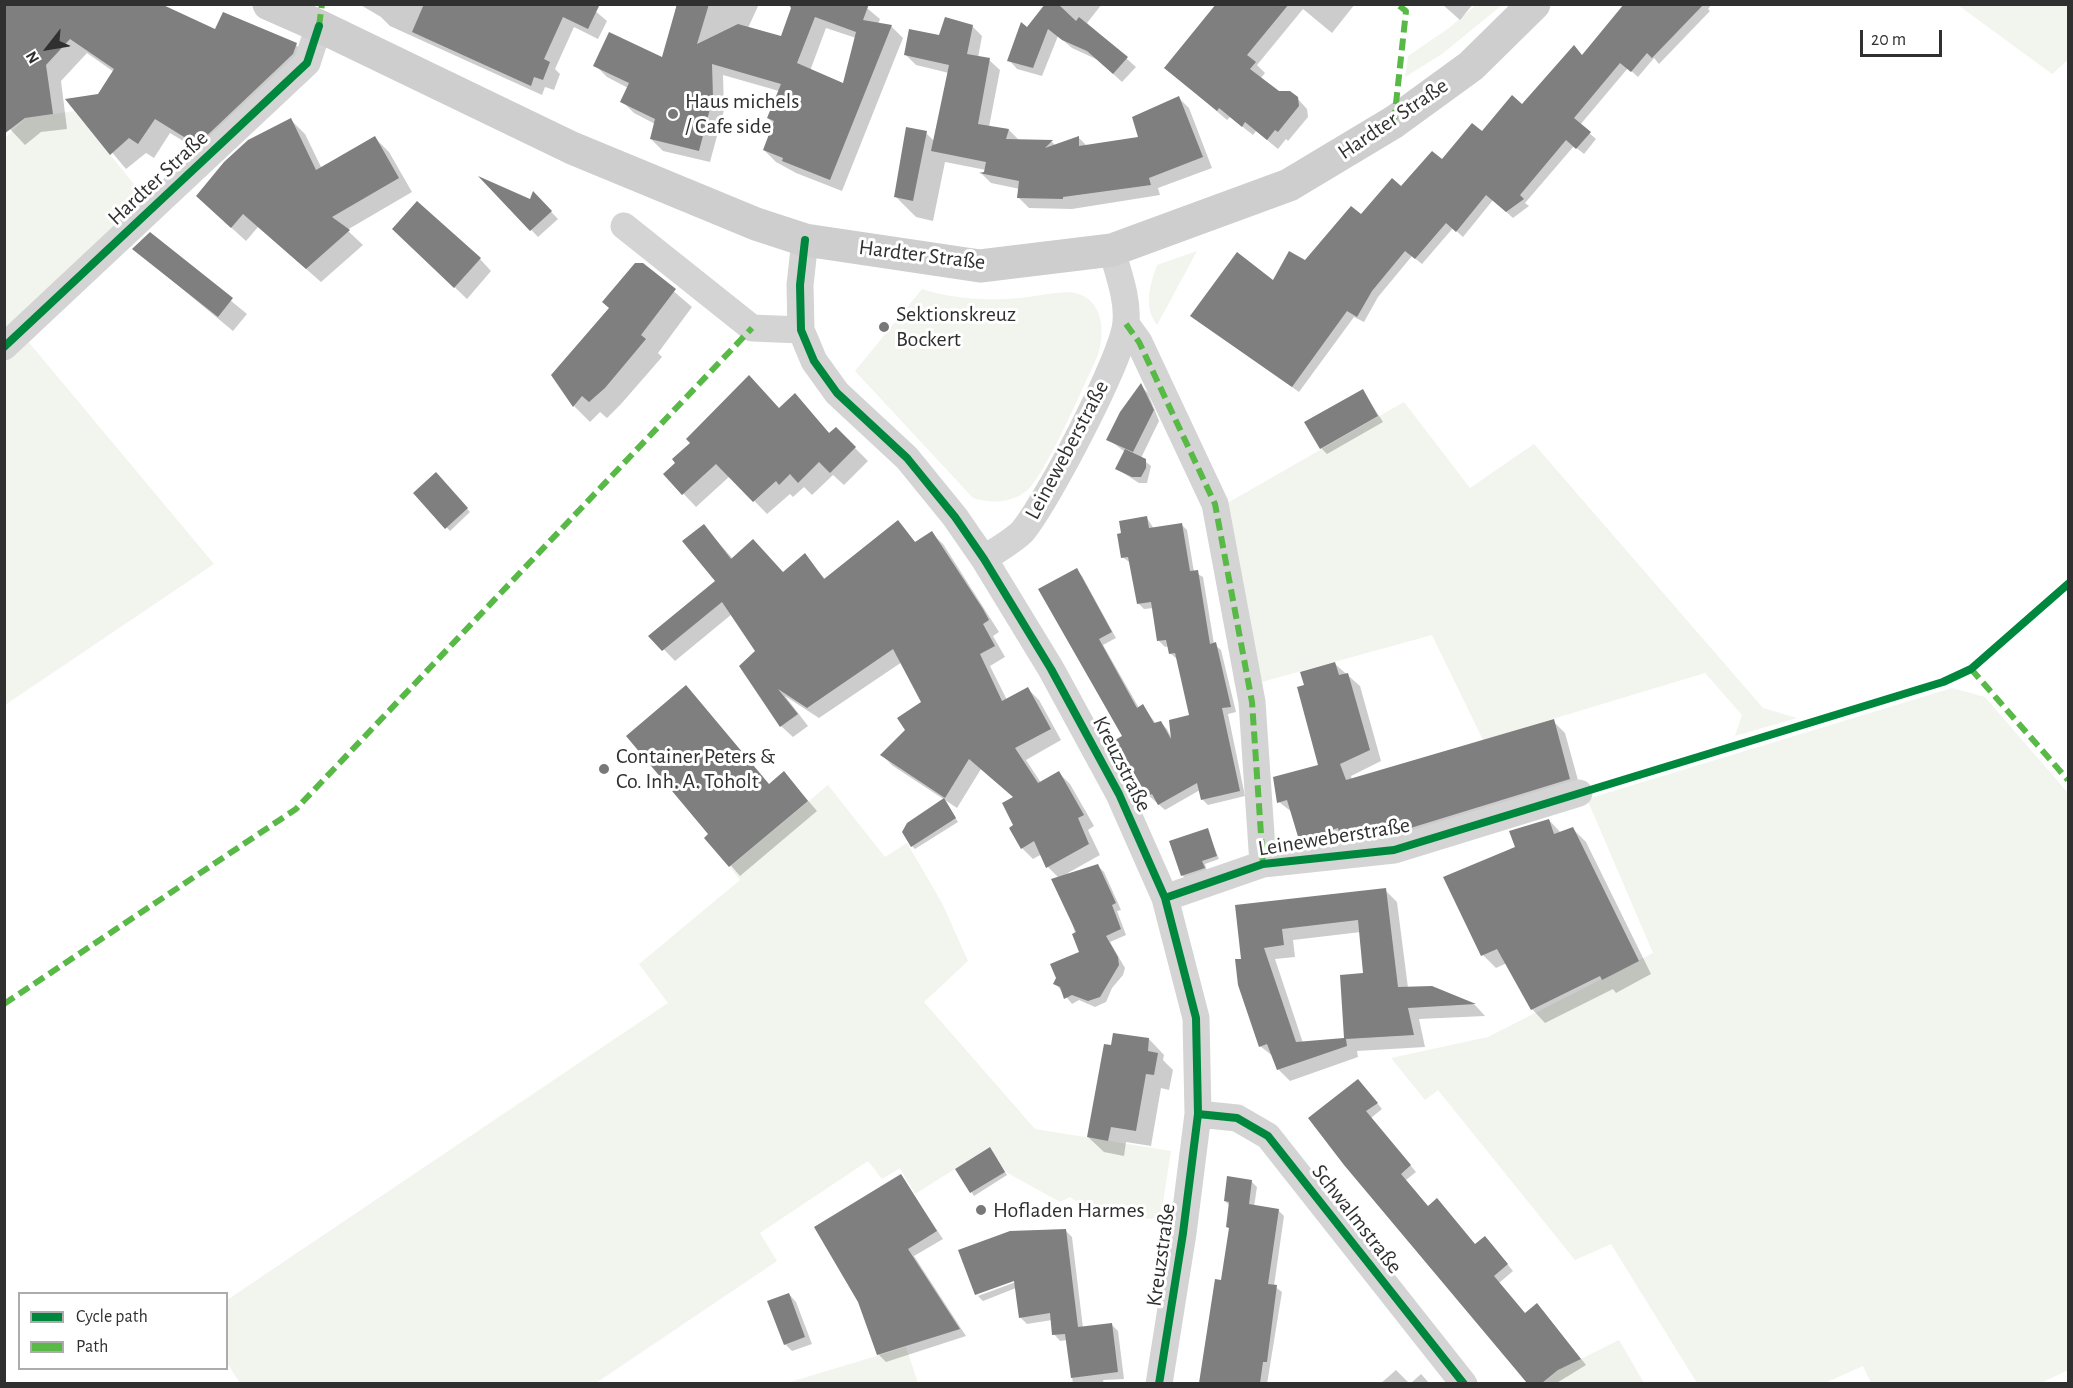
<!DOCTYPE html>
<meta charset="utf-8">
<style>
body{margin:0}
#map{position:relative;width:2073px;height:1388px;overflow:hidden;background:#fff;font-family:"Alegreya Sans",sans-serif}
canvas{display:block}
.frame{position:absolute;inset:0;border:6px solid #303030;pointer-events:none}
.legend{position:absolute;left:18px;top:1292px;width:210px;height:78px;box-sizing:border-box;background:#fff;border:2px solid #acacac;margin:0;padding:8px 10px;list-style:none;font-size:18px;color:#303030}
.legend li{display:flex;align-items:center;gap:12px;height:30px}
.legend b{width:30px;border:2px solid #acacac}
.north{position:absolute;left:18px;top:18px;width:60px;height:60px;-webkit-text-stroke:4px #fff;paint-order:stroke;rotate:239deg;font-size:16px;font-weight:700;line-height:24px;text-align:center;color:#303030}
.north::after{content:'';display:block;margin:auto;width:21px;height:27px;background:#303030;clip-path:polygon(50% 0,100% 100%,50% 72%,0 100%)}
.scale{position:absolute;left:1860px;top:30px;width:82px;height:27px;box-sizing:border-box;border:3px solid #303030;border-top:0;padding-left:8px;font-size:18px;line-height:21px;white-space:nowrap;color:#303030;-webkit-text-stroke:4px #fff;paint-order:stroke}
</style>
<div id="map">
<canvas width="2073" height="1388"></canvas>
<div class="frame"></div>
<ul class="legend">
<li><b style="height:8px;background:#00873e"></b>Cycle path</li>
<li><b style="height:8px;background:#58b947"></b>Path</li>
</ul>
<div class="north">N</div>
<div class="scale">20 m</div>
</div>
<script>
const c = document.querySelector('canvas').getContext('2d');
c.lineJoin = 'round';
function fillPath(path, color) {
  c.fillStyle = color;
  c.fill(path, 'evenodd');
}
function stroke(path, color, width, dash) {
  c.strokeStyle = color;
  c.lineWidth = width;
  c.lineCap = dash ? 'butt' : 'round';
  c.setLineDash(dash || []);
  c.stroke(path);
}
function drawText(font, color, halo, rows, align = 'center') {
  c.font = font + ' "Alegreya Sans",sans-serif';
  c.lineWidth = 6;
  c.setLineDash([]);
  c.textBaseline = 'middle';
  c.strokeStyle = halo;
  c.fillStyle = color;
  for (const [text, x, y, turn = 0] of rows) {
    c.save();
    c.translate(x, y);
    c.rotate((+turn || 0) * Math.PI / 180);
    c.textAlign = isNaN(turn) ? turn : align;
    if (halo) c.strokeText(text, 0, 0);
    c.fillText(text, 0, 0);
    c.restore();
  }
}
const green = new Path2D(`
 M1477 4 1502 5 1442 54 1405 77 1408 56 1449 28Z
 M1958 5H2068V60L2052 74Z
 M74 111 148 201 5 336V138L26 118Z
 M1197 251 1157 325C1143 307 1150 285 1157 265Z
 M922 289C952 299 989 301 1020 298 1034 297 1063 290 1075 293 1104 300 1105 332 1098 355 1086 380 1043 481 1025 492 1008 504 991 503 973 498L855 371Z
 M26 339 214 564 5 705V359Z
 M1404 402 1470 488 1534 444 1763 708 1797 718 1735 736 1742 715 1705 673 1483 740 1432 635 1258 683 1224 505Z
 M1952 688 1985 697 2068 793V1370L2039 1384 1871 1383 1863 1366 1825 1383H1697L1611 1244 1575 1260 1438 1090 1425 1100 1391 1058 1488 1037 1653 953 1587 799Z
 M828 785 885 857 907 843 942 903 968 961 924 1002 1035 1129 1171 1151 1161 1215 1151 1219 1095 1214 1070 1197 1060 1202 1006 1172 990 1147 915 1194 900 1168 882 1179 868 1161 760 1233 777 1261 596 1383H240L227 1363V1300L668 1003 639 964 740 880 730 867Z
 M1619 1340 1644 1383H1543L1559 1370Z
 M906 1347 918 1383H787Z`);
const shadow = new Path2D(`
 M4 4 216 31 296 45 311 60 213 159 170 133 154 158 146 153 126 169 68 100 99 95 114 72 87 53 61 81 67 129 41 132 25 145 10 129Z
 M359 4H587L607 21 598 39 574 27 555 69 560 74 554 90 545 87 542 95 390 26 381 17Z
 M677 4H759L748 28 782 38 792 10 862 4 880 19 878 24 891 26 903 38 842 191 796 173 776 162 764 150 774 124 768 118 779 91 723 75 724 110 710 162 663 151 651 139 655 124 634 113 622 101 628 88 607 77 595 65 663 59ZM826 28 856 38 844 85 810 71Z
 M1047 4H1102L1087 23 1136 67 1122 82 1098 60 1072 48 1058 36 1042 76 1017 69 1009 60 1027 29Z
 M1218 4H1355L1332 33 1303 9 1257 65 1265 73 1260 79 1278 93 1297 98 1307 109 1308 117 1288 141 1286 139 1278 149 1256 131 1253 135 1230 117 1227 120 1166 68Z
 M1442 4H1473L1460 20Z
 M1656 4H1712L1708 9 1710 11 1659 64 1654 58 1638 77 1628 68 1580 125 1596 139 1584 154 1574 146 1525 203 1529 206 1513 218 1493 200 1463 237 1453 228 1422 264 1412 256 1378 297 1364 322 1354 317 1299 392 1199 322 1273 283 1305 262 1361 216 1522 106 1582 57Z
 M972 26 982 36 978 58 989 60 1000 70 989 127 1009 130 1020 141 1052 142 1056 146 1079 138 1087 146 1140 139 1179 98 1189 108 1212 168 1158 188 1160 195 1072 209 1029 208 1019 198 1020 189 991 183 982 174 986 170 945 162 933 221 916 217 896 197 926 133 934 141 949 73 916 65 906 55 940 37Z
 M291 120 305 134 322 169 375 138 389 152 412 192 347 230 363 245 321 282 258 227 246 241 212 210Z
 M484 180 531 201 534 194 558 219 538 237Z
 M394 229 480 259 491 271 467 299Z
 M150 234 247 314 233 331 134 249Z
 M643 265 692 307 658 353 662 357 621 404 607 418 600 412 590 422 574 406 611 309Z
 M1141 386 1148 393 1159 421 1141 458 1151 466 1147 483H1139L1117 469 1125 452 1108 439Z
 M1363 391 1383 422 1327 454 1321 448Z
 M795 395 830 434 836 429 868 461 844 485 833 475 812 495 804 487 793 497 790 494 767 514 730 476 696 507 665 474 780 409Z
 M436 475 470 512 450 531 415 494Z
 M1147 518 1154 529 1181 524 1187 530 1194 572 1203 577 1214 644 1221 650 1236 712 1228 714 1245 796 1208 805 1202 799 1200 790 1165 810 1148 795 1124 737 1076 570 1082 576 1116 638 1103 645 1139 708 1143 706 1156 724 1161 723 1167 729 1172 739 1191 716 1177 659 1171 654 1169 646 1165 647 1159 641 1154 608 1144 609 1138 603 1131 563 1122 557Z
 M898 522 916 543 931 533 943 544 999 632 993 636 1005 657 990 666 1007 700 1028 689 1039 700 1061 740 1026 760 1041 783 1059 773 1070 784 1094 826 1088 830 1100 855 1066 874 1098 866 1104 872 1121 910 1117 911 1126 935 1110 942 1125 968 1123 975 1112 988 1106 1002 1095 1007 1079 1000 1072 1004 1055 983 1081 953 1059 878 1048 867 1042 854 1033 859 1022 848 1015 826V798L981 769 957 808 945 800 958 822 915 849 912 846 945 800 893 766 882 755 907 730 923 703 902 662 819 718 785 696 808 726 793 737 781 726 757 651 732 614 675 661 651 636 717 581 704 526 733 559 783 573 804 555 826 580Z
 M1335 664 1360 686 1381 761 1351 776 1352 780 1553 721 1565 733 1581 791 1354 851 1344 841 1312 850 1300 839 1293 813 1279 802 1320 766 1305 687Z
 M793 783 817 811 740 876 707 838 770 785Z
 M1549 820 1561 833 1573 829 1586 842 1651 974 1616 993 1613 989 1545 1023 1532 1009 1507 963 1496 968 1483 955 1517 848Z
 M1207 830 1219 859 1205 864 1207 871 1185 878 1182 875Z
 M1385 890 1397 902 1408 988 1431 987 1475 1005 1485 1016 1419 1019 1425 1047 1357 1051 1358 1057 1290 1081 1278 1069 1274 1057 1260 1046 1243 960 1237 907ZM1361 932 1365 975 1345 1040 1303 1043 1275 959 1295 957 1293 940Z
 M1149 1039 1164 1055 1163 1060 1173 1070 1169 1090 1161 1088 1151 1146 1126 1142 1124 1156 1104 1152 1088 1137Z
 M1364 1087 1382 1109 1371 1118 1416 1172 1406 1180 1428 1207 1475 1246 1491 1244 1513 1271 1499 1283 1525 1315 1543 1311 1586 1365 1555 1384H1528L1310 1118Z
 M993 1152 1007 1175 974 1196 957 1170Z
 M901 1176 943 1239 914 1256 966 1336 886 1362 878 1354Z
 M1251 1181 1257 1187 1254 1207 1278 1210 1284 1216 1274 1286 1282 1292 1267 1384H1201L1216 1280 1222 1281 1230 1229 1228 1227 1230 1206 1225 1201Z
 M1065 1230 1072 1237 1083 1328 1111 1324 1118 1331 1124 1379 1103 1380 1104 1384H1073L1067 1340 1060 1341 1054 1334 1052 1320 1027 1324 1020 1317 1016 1288 983 1301 978 1296 1021 1280 1020 1277 978 1293V1296L960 1251Z
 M789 1294 796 1302 812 1344 792 1351 785 1344Z
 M1396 1370 1410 1384H1380Z
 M1421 1374 1430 1384H1410Z`);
const building = new Path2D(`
 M4 4H161L215 29 223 12 297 43 293 54 197 145 155 119 138 144 129 138 110 155 65 99 98 94 114 69 70 39 46 65 53 114 25 118 4 134Z
 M424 4H600L588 29 563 17 544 59 550 62 543 80 534 77 531 86 412 32Z
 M677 4H709L697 44 738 24 781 36 791 8 789 4H869L863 20 892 25 830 180 782 161 783 158 763 150 774 121 767 118 781 84 712 64 713 97 699 151 650 139 655 119 620 102 629 83 593 66 609 32 662 57ZM815 17 856 32 843 83 797 63Z
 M1045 4H1058L1076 21 1079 17 1128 57 1113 74 1087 51 1062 40 1048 29 1033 68 1007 61 1021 22 1027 27Z
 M1216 4H1289L1247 55 1256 62 1250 69 1279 91H1290L1298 97 1299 106 1278 132 1275 130 1267 140 1245 122 1242 127 1219 108 1217 111 1164 68Z
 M1624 4H1704L1652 58 1647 53 1631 72 1620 63 1574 118 1591 132 1576 149 1566 140 1520 195 1524 199 1506 212 1486 195 1456 232 1446 223 1415 259 1405 251 1372 291 1357 317 1347 311 1292 387 1190 316 1237 252 1273 280 1289 251 1305 260 1351 206 1361 214 1392 178 1401 186 1432 151 1442 159 1472 123 1482 131 1512 95 1522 104 1574 45 1582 55Z
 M945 17 973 25 967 54 990 58 978 124 1009 129 1006 139 1053 140 1045 148 1079 136V146L1138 137 1132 117 1179 96 1203 157 1149 178 1151 185 1063 197V199L1017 198 1019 181 979 173 984 172 986 162 931 151 949 65 904 55 909 29 939 35Z
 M291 118 316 170 375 136 399 178 332 217 350 230 306 269 243 214 231 228 196 196 224 162 248 140Z
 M906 127 927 131 913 201 894 197Z
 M478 176 530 199 533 191 552 211 530 231Z
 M417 201 481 258 454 288 392 229Z
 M150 232 233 298 218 317 132 249Z
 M635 263H643L676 289 641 335 646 339 605 388 589 402 582 396 573 407 551 375 609 308 602 302Z
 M749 375 779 408 795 393 829 433 836 427 856 447 830 473 819 462 798 483 790 474 779 485 776 481 753 502 716 464 682 495 663 474 675 463 672 459 690 443 686 439Z
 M1141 383 1154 410 1133 452 1106 440 1120 412Z
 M1363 389 1378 416 1320 449 1304 422Z
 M1125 449 1146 459V468L1141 477H1132L1115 469Z
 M436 472 468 508 445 529 413 493Z
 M1147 516 1149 528 1182 523 1190 571 1198 570 1210 644 1216 642 1231 707 1222 708 1240 791 1201 800 1197 783 1158 805 1152 794 1147 796 1115 740 1122 736 1038 589 1077 568 1112 632 1099 639 1137 708 1143 704 1154 723 1161 721 1171 739 1169 720 1189 715 1175 653 1169 654 1166 640 1157 641 1151 602 1137 604 1128 557 1121 558 1117 534 1121 533 1119 521Z
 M898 520 915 542 932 531 983 609 989 620 983 624 995 646 980 654 1002 701 1028 687 1051 729 1015 748 1038 783 1059 771 1084 815 1078 818 1089 844 1046 868 1034 841 1021 849 1009 828 1013 825 1002 803 1013 797 969 759 945 798 880 755 905 730 897 718 921 702 893 649 807 708 778 689 798 714 780 727 739 666 755 651 722 602 662 651 648 636 715 581 682 541 704 524 731 559 753 539 783 572 805 553 824 579Z
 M1335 662 1339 675 1348 673 1370 750 1340 764 1346 780 1554 719 1570 779 1391 834 1341 840 1338 828 1299 840 1287 800 1277 803 1273 777 1318 765 1297 687 1304 685 1300 672Z
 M686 685 769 784 784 771 808 801 729 867 704 838 708 834 626 736Z
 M944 798 956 818 911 847 902 832 907 823Z
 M1549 819 1554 834 1573 827 1639 961 1602 980 1600 976 1531 1010 1497 949 1481 956 1443 877 1515 847 1509 831Z
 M1208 828 1217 856 1202 861 1205 868 1181 876 1169 841Z
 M1098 864 1116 903 1112 905 1121 929 1106 936 1118 957 1119 965 1100 997 1088 1001 1072 995 1064 999 1060 987 1053 984 1056 978 1050 964 1079 952 1072 934 1076 932 1051 879Z
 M1386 888 1398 987 1432 986 1476 1004 1408 1008 1414 1035 1346 1039 1347 1046 1277 1070 1267 1044 1259 1047 1238 985 1235 959H1241L1235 905ZM1358 920 1363 973 1340 975 1344 1038 1296 1042 1264 948 1284 945 1282 929Z
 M1113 1033 1149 1038 1148 1051 1158 1053 1154 1075 1146 1074 1136 1131 1111 1127 1108 1141 1087 1137 1104 1044 1111 1045Z
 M1358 1079 1378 1103 1366 1111 1411 1165 1401 1174 1428 1206 1437 1198 1475 1244 1485 1236 1508 1264 1494 1276 1525 1313 1537 1303 1581 1359 1558 1370 1542 1383H1527L1344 1165 1308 1118Z
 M990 1147 1005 1172 970 1193 955 1169Z
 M901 1174 937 1231 908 1249 960 1329 877 1355 858 1302 814 1227Z
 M1227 1176 1252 1180 1249 1204 1279 1209 1268 1284 1277 1285 1267 1362H1263L1260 1383H1199L1215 1279 1221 1280 1229 1228 1226 1227 1229 1202 1224 1201Z
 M1066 1229 1078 1327 1112 1323 1118 1372 1071 1378 1065 1334 1052 1335 1050 1313 1019 1318 1014 1281 975 1295 958 1250 1010 1231Z
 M789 1293 805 1337 784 1345 767 1301Z`);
const minor = new Path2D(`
 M624 226 752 328 801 330
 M805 240 800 285 801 330 814 361 837 393 907 458 955 517 984 559 1051 669 1119 794 1165 898 1196 1018 1198 1114 1183 1233 1159 1384
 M1126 324 1139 342 1215 504 1252 702 1263 864
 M4 347 307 63 319 26
 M984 559C996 550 1012 542 1022 532 1046 504 1124 356 1126 322 1128 298 1118 273 1112 250
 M1165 898 1263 864 1394 850 1579 793
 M1198 1114 1237 1118 1268 1136 1464 1384`);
const secondary = new Path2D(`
 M269 4 319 26 572 148 756 224 805 240 980 266 1112 250 1289 185 1394 122 1471 66 1534 4`);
const quiet = new Path2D(`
 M319 26 322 4
 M1394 122 1406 11 1397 4
 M1126 324 1139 342 1215 504 1252 702 1263 864
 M1971 669 2068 780
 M4 1004 296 809 752 328`);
const cycleway = new Path2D(`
 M805 240 800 285 801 330 814 361 837 393 907 458 955 517 984 559 1051 669 1119 794 1165 898 1196 1018 1198 1114 1183 1233 1159 1384
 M4 347 307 63 319 26
 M1165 898 1263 864 1394 850 1943 682 1971 669 2068 584
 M1198 1114 1237 1118 1268 1136 1464 1384`);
const markers = [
 [673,114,6,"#787878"],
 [884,327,6,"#787878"],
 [604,769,6,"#787878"],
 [981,1210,6,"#787878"]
];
const poiNames = [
 ["Haus michels",685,101],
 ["/ Cafe side",685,126],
 ["Sektionskreuz",896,314],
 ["Bockert",896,339],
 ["Container Peters &",616,756],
 ["Co. Inh. A. Toholt",616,781],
 ["Hofladen Harmes",993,1210]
];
const streetNames = [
 ["Hardter Straße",1393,119,-34],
 ["Hardter Straße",158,178,-43],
 ["Hardter Straße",922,255,7],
 ["Leineweberstraße",1067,450,-62],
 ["Kreuzstraße",1122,764,63],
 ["Leineweberstraße",1334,837,-9],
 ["Schwalmstraße",1357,1219,52],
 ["Kreuzstraße",1161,1255,-82]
];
fillPath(green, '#f1f5ed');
fillPath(shadow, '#0003');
fillPath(building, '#7f7f7f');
stroke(minor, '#d4d4d4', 27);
stroke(secondary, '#cecece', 33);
stroke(quiet, '#58b947', 6, [12, 6]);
stroke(cycleway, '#00873e', 8);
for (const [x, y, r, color] of markers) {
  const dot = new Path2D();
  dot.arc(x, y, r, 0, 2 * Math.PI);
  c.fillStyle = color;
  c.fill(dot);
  stroke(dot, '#fff', 2);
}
drawText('22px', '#303030', '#fff', poiNames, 'left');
drawText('22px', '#303030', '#fff', streetNames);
</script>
